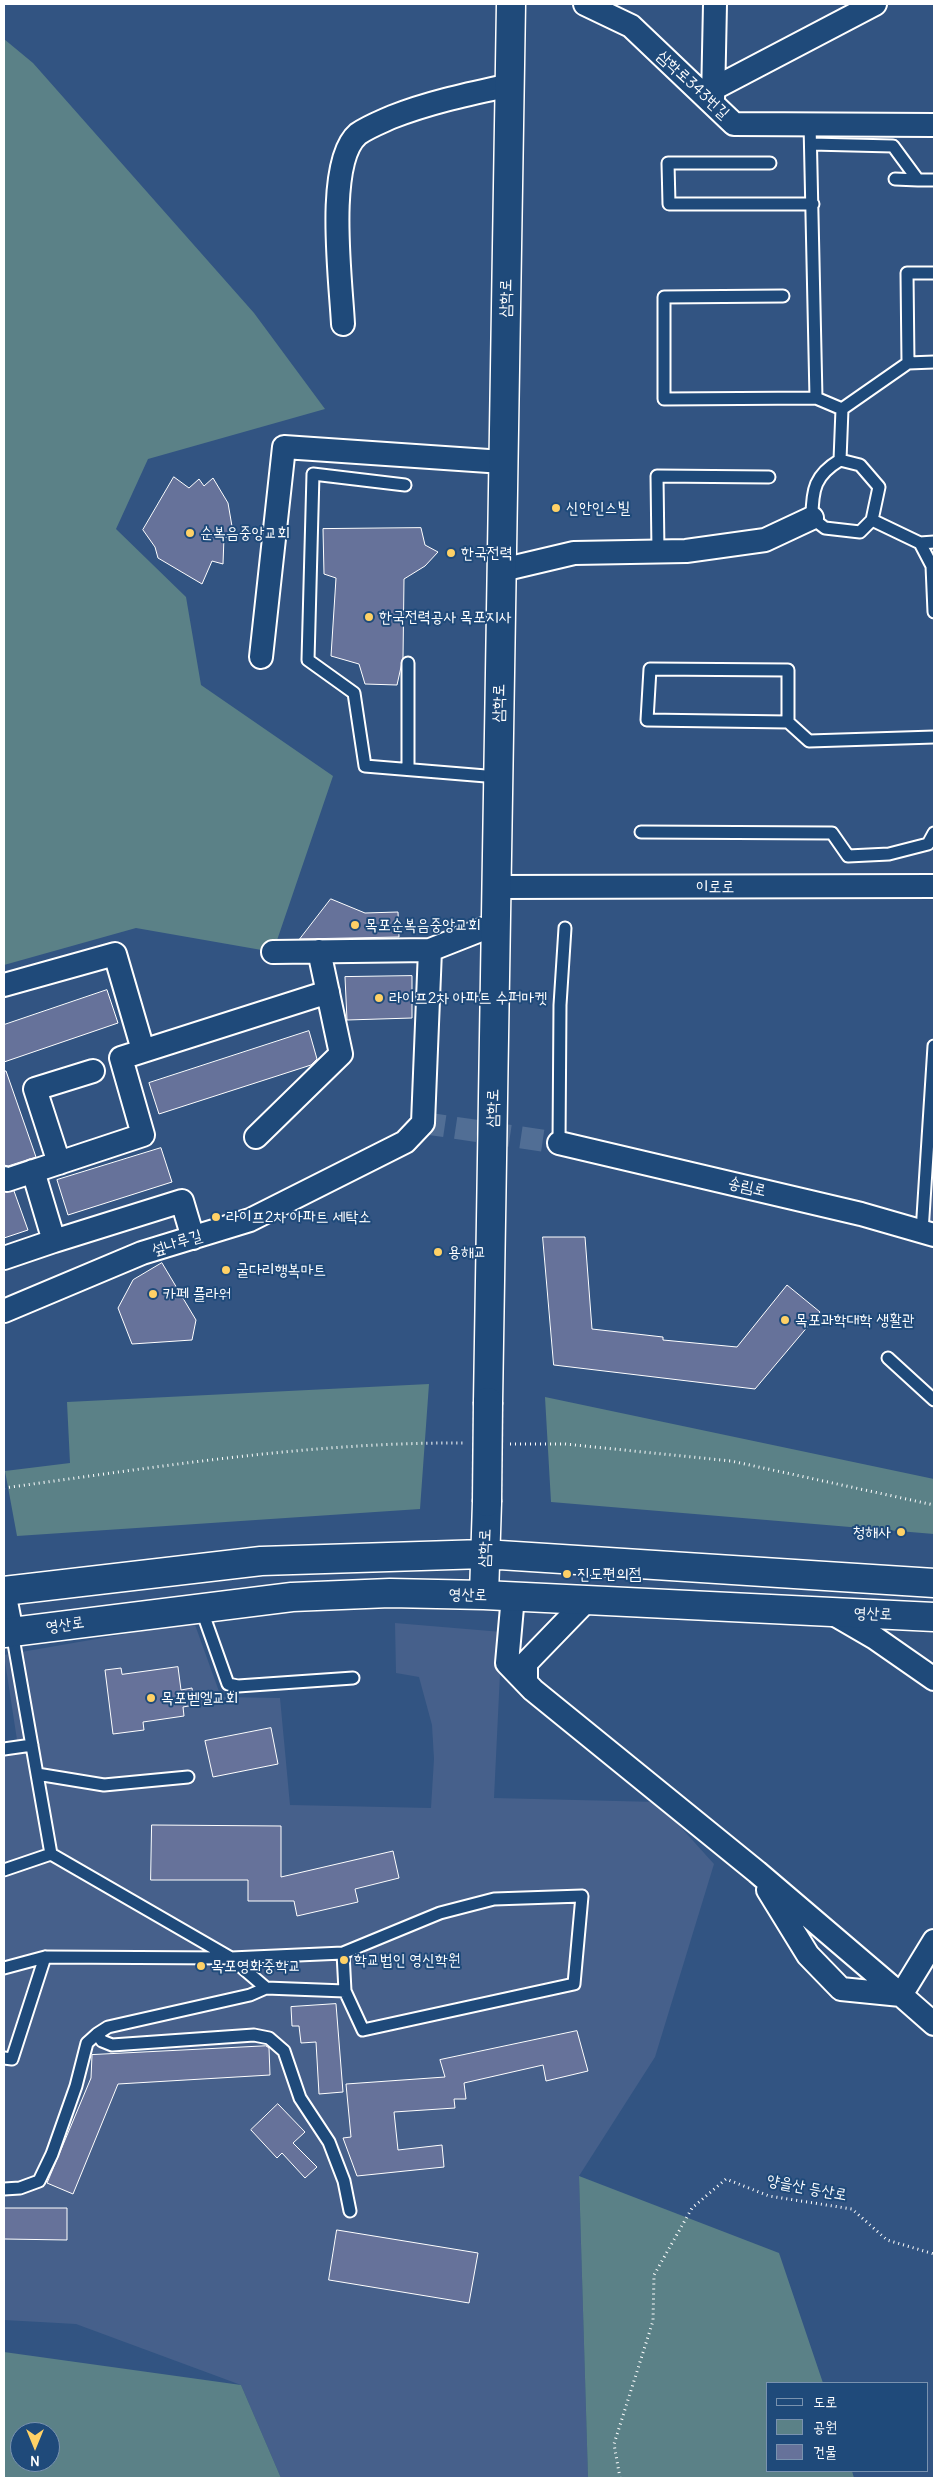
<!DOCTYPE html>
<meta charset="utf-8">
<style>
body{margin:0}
#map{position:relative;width:938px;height:2482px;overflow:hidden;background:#325482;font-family:Delius,"Poor Story",sans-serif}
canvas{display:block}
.frame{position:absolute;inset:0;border:5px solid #fff;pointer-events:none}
.legend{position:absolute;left:766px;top:2382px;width:162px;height:90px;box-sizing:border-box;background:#1f4a7a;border:1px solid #7992af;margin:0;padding:6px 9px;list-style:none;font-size:15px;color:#fff}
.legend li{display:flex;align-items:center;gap:10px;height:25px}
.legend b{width:25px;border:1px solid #7992af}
.north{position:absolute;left:10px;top:2422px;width:50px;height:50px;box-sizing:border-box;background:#1f4a7a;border:1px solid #7992af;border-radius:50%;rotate:180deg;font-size:14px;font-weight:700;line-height:20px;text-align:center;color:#fff}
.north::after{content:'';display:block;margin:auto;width:18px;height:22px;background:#ffd166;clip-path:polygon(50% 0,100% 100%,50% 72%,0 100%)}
</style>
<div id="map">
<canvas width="938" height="2482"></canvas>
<div class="frame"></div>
<ul class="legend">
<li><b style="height:6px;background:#1f4a7a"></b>도로</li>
<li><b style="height:14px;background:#5b8187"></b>공원</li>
<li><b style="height:14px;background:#66729a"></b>건물</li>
</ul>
<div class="north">N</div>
</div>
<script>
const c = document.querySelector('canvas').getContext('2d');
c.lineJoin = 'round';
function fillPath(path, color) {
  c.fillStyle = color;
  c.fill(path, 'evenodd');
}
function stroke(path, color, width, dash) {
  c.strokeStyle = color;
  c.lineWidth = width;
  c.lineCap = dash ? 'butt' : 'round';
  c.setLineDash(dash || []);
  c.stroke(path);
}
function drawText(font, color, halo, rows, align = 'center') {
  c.font = font + ' Delius,"Poor Story",sans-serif';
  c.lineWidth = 4;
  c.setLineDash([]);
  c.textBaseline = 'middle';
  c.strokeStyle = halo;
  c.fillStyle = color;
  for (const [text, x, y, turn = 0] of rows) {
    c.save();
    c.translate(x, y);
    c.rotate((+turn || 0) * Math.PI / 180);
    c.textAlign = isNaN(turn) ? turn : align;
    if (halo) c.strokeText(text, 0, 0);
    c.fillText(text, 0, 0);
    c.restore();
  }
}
const built = new Path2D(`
 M934 1139V1224L930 1223Z
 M194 1622 221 1697 280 1698 290 1805 431 1808 434 1759 432 1725 419 1677 396 1673 395 1623 502 1632 494 1798 658 1802 714 1864 655 2057 579 2176 588 2478H281L241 2385 76 2324 4 2320V1754L19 1753 4 1655Z`);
const green = new Path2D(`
 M4 39 33 63 254 313 325 409 148 459 116 529 186 597 201 685 333 776 273 952 136 928 4 965Z
 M429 1384 420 1509 17 1536 5 1471 70 1463 67 1402Z
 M545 1397 934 1479V1534L551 1502Z
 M579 2176 779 2253 823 2383H767V2471H852L854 2478H588Z
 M4 2352 241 2385 281 2478H4ZM20 2432H50V2462H20Z`);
const building = new Path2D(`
 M174 477 189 488 199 479 204 486 213 478 228 503 234 538 224 537 223 564 212 561 202 584 158 558 155 547 143 530Z
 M421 528 425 545 438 552 425 566 404 579 403 658 397 685 365 684 359 664 331 656 336 578 324 574 323 529Z
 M331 899 365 913 398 912 399 937 300 939Z
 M412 976V1018L347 1020 345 977Z
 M107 990 118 1023 4 1062V1025Z
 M309 1031 317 1059 311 1065 159 1114 149 1083Z
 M4 1071H6L36 1157 8 1166 4 1165Z
 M161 1148 172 1182 68 1215 57 1180Z
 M14 1191 28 1230 4 1238V1192Z
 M543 1237H585L592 1329 663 1337V1340L737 1347 787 1285 820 1312 755 1389 554 1365Z
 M162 1263 196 1320 192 1340 132 1344 118 1308 133 1280Z
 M178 1667 181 1690 192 1688 194 1705 183 1707 184 1716 143 1722 144 1730 113 1734 105 1670 121 1668 122 1674Z
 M271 1728 278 1764 213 1777 205 1741Z
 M152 1825 281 1826V1877L393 1851 399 1878 355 1889 358 1902 297 1916 294 1901H248V1880H151Z
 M336 2004 343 2092 319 2094 316 2042 301 2043 299 2026H292L291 2007Z
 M577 2031 588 2071 546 2081 543 2065 464 2083 466 2099H454L455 2108 394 2112 398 2150 442 2145 444 2167 357 2176 343 2138 351 2137 346 2084 445 2077 440 2060Z
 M266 2046 269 2048 270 2075 118 2084 73 2194 47 2183 91 2078 92 2055Z
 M278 2104 305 2132 293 2143 317 2167 305 2178 282 2153 277 2158 251 2130Z
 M4 2208H67V2240L4 2239Z
 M337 2230 478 2253 469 2303 329 2280Z`);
const streetTunnel = new Path2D(`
 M423 1123 559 1143`);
const path = new Path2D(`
 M510 1444H565L731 1461 934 1505
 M4 1488C157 1467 310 1442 464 1443
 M620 2478 614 2444 653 2321 654 2275 692 2208 726 2179 769 2196 852 2209 887 2240 934 2254`);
const lane = new Path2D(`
 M811 144 893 146 918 180 895 179
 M770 163H668L669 204H813
 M918 180H934
 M783 296 664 297V399L816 398 810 124
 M908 363 934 362
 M816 398 842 409 908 363 907 273H934
 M840 460C815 475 812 489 812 518L825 528 860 532 872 520 879 487 860 465 840 460 842 409
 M405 485 313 474 308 660 354 693 365 766 498 777
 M872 520 920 543 934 542
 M920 543 932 566 934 612
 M658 552 657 476 769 477
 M408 663V769
 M788 722V670L650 669 647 720 788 722 809 741 934 737
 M641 832 832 833 848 856 889 854 928 844 934 833
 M559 1143 560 1005 565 928
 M922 1232 934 1046
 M888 1358 934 1400
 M201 1608 228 1684 238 1686 353 1678
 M4 1749 32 1745
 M37 1774 104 1785 188 1777
 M51 1854 231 1958 266 1988 345 1991 363 2030 574 1984 582 1896 494 1899 440 1913 343 1953 345 1991
 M4 1870 51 1854 12 1632
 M4 1968 45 1957 231 1958 343 1953
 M266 1988 250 1995 108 2027 97 2034 102 2041 112 2045 254 2035 269 2038 284 2051 300 2098 329 2142 344 2181 350 2211
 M4 2058 12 2059 45 1957
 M4 2189 20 2188 39 2181 52 2154 76 2086 87 2043 97 2034`);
const street = new Path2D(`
 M585 4 631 26 734 124 934 125
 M713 89 875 4
 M713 100 715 4
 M343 324C341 282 325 162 358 134 368 127 381 122 392 117 430 102 469 94 510 85
 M502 570 574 553 686 551 765 540 812 518
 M261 657 284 447 503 462
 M496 887 934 886
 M273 952 430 950
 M4 985 115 954 143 1050
 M256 1137 341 1054 319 951
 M559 1143 861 1214 934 1235
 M59 1163 35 1089 93 1071
 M4 1178 7 1180 143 1135 121 1058 328 992
 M54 1241 182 1201 193 1238
 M4 1258 54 1241 33 1171
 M4 1311 142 1253 250 1220 405 1142 423 1123 430 950 496 924
 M4 1592 12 1632
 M513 1596 507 1663 533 1690 757 1872 901 1995 934 1941
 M832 1613 875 1638 934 1679
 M526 1682V1663L587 1600
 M768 1890 808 1955 841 1989 901 1995 934 2024`);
const secondary = new Path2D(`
 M488 1402 511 4
 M4 1591 261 1561 484 1554 934 1583
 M484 1595 487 1502
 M4 1633 292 1597 390 1593 484 1595 934 1617`);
const secondaryBridge = new Path2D(`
 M487 1502 488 1402`);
const markers = [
 [556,508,5,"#ffd166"],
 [190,533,5,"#ffd166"],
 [451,553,5,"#ffd166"],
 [369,617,5,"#ffd166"],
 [355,925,5,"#ffd166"],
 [379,998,5,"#ffd166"],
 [216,1217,5,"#ffd166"],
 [438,1252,5,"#ffd166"],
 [226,1270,5,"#ffd166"],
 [153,1294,5,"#ffd166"],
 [785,1320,5,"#ffd166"],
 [901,1532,5,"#ffd166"],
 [567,1574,5,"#ffd166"],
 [151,1698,5,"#ffd166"],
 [344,1960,5,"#ffd166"],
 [201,1966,5,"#ffd166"]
];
const streetNames = [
 ["삼학로343번길",693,85,43],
 ["삼학로",506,298,-89],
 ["삼학로",499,703,-89],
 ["이로로",715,887],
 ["삼학로",493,1108,-89],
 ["송림로",747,1187,13],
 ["섶나루길",177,1243,-17],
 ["삼학로",485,1548,-88],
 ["영산로",468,1595,1],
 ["영산로",873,1614,2],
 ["영산로",65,1625,-8],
 ["양을산 등산로",807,2188,11]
];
const poiNames = [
 ["신안인스빌",566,508],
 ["순복음중앙교회",200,533],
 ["한국전력",461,553],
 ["한국전력공사 목포지사",379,617],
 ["목포순복음중앙교회",365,925],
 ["라이프2차 아파트 수퍼마켓",389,998],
 ["라이프2차 아파트 세탁소",226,1217],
 ["용해교",448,1252],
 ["굴다리행복마트",236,1270],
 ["카페 플라워",163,1294],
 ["목포과학대학 생활관",795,1320],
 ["청해사",891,1532,"right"],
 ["진도편의점",577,1574],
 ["목포벧엘교회",161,1698],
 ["학교법인 영신학원",354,1960],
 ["목포영화중학교",211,1966]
];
fillPath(built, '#46608b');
fillPath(green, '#5b8187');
fillPath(building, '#66729a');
stroke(building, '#fff', 1);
stroke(streetTunnel, '#516e95', 22, [22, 11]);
stroke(lane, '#fff', 15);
stroke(street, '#fff', 26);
stroke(secondary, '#fff', 31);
stroke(path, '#fff', 3, [1, 4]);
stroke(lane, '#1f4a7a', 11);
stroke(street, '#1f4a7a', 22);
stroke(secondary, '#1f4a7a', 28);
stroke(secondaryBridge, '#fff', 31, []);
stroke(secondaryBridge, '#1f4a7a', 28);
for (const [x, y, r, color] of markers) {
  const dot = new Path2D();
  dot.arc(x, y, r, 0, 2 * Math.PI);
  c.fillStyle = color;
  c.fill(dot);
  stroke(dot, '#1f4a7a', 2);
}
drawText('16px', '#fff', '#1f4a7a', streetNames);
drawText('16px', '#fff', '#1f4a7a', poiNames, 'left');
</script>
